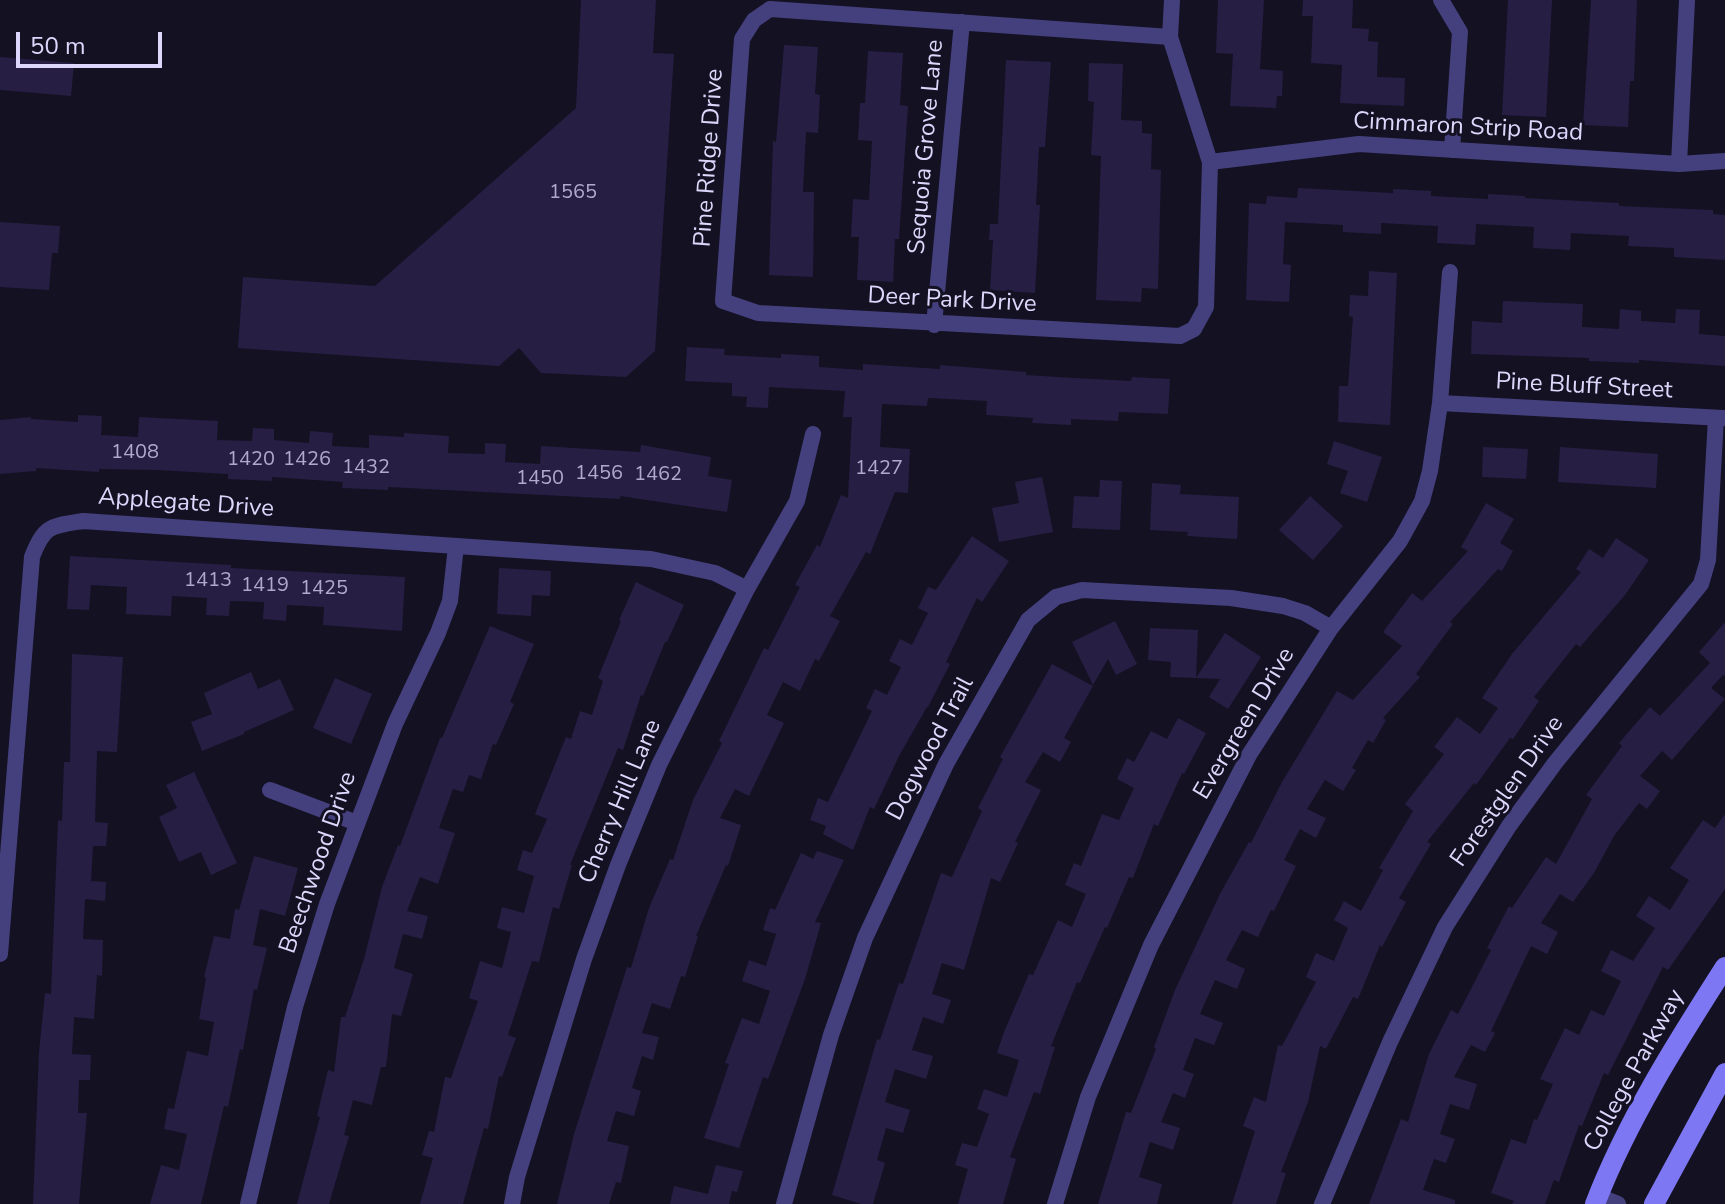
<!DOCTYPE html>
<style>
body{margin:0}
#map{position:relative;width:1725px;height:1204px;overflow:hidden;background:#141123;font-family:"Nunito Sans",sans-serif}
canvas{display:block}
.scale{position:absolute;left:16px;top:32px;width:146px;height:36px;box-sizing:border-box;border:4px solid #dcd7fb;border-top:0;padding-left:10px;font-size:24px;line-height:28px;white-space:nowrap;color:#dcd7fb;-webkit-text-stroke:6px #141123;paint-order:stroke}
</style>
<div id="map">
<canvas width="1725" height="1204"></canvas>
<div class="scale">50 m</div>
</div>
<script>
const c = document.querySelector('canvas').getContext('2d');
c.lineJoin = 'round';
function fillPath(path, color) {
  c.fillStyle = color;
  c.fill(path, 'evenodd');
}
function stroke(path, color, width, dash) {
  c.strokeStyle = color;
  c.lineWidth = width;
  c.lineCap = dash ? 'butt' : 'round';
  c.setLineDash(dash || []);
  c.stroke(path);
}
function drawText(font, color, halo, rows, align = 'center') {
  c.font = font + ' "Nunito Sans",sans-serif';
  c.lineWidth = 6;
  c.setLineDash([]);
  c.textBaseline = 'middle';
  c.strokeStyle = halo;
  c.fillStyle = color;
  for (const [text, x, y, turn = 0] of rows) {
    c.save();
    c.translate(x, y);
    c.rotate((+turn || 0) * Math.PI / 180);
    c.textAlign = isNaN(turn) ? turn : align;
    if (halo) c.strokeText(text, 0, 0);
    c.fillText(text, 0, 0);
    c.restore();
  }
}
const building = new Path2D(`
 M581 0H656L653 53 674 54 655 351 626 377 541 373 519 348 499 366 238 348 243 277 375 286 576 108Z
 M1218 0H1264L1260 69 1283 71 1282 96H1277L1276 108 1230 106 1233 54 1216 53Z
 M1303 0H1353L1352 28 1369 29 1368 41 1378 42 1377 77 1405 78 1404 106 1340 103 1342 65 1311 63 1313 16H1302Z
 M1508 0H1552L1546 117 1502 115Z
 M1591 0H1637L1634 81H1630L1628 127 1583 125Z
 M784 45 818 47 815 94 820 95 818 133 806 132 803 192H814L813 277 769 275 773 141 776 142Z
 M868 51 903 53 900 105 908 106 899 239H895L893 282 857 280 859 237H851L853 199 869 200 872 141 858 140 860 103H865Z
 M0 57 74 63 71 96 0 90Z
 M1006 60 1051 62 1045 147H1039L1036 205H1040L1035 293 990 290 993 240H989L990 224H998Z
 M1089 63 1123 64 1121 120 1142 121V133L1152 134 1151 169 1161 170 1158 289 1142 288 1141 302 1096 300 1101 156 1091 155 1094 102 1088 101Z
 M1298 188 1393 193V189L1431 191V196L1488 199V194L1525 196V198L1619 203V206L1713 210V214L1725 215V260L1674 257V248L1628 246 1629 236 1571 233 1570 250 1533 248 1534 227 1476 224 1475 245 1437 243 1438 226 1381 223V234L1343 232V225L1285 222 1283 264 1291 265 1289 302 1246 300 1249 203 1266 204 1267 196 1297 198Z
 M0 222 60 226 58 253H52L49 290 0 287Z
 M1369 271 1397 273 1390 425 1338 422 1339 386H1348L1353 317 1349 316 1350 295 1368 296Z
 M1503 301 1583 304 1582 327 1619 329 1620 309 1641 311V321L1675 323 1676 309 1700 310 1699 334 1725 336V366L1639 360V363L1589 361V358L1471 354 1472 321 1502 323Z
 M687 347 725 349 724 355 781 358V354L819 356V367L863 370V364L940 369V365L1026 372V375L1074 378 1131 381 1132 377 1170 379 1168 414 1119 412 1118 421 1071 419V425L1032 423 1033 418 986 415 987 401 928 398 927 406 882 404 880 447 910 449 908 493 895 492 870 554 866 552 830 616 840 621 819 661 815 659 800 691 783 682 767 715 784 723 749 796 735 789 720 818 741 825 728 866 726 865 696 936H698L685 977 681 976 670 1009 652 1003 642 1033 659 1037 653 1060 642 1056 632 1088 641 1091 634 1116 616 1111 607 1141 629 1146 621 1183 616 1182 609 1204H557L574 1134 627 967 631 968 649 908 670 859 673 860 693 800 722 743 719 741 764 648 768 650 800 587 795 585 817 545 820 547 841 495 848 498 852 417H843L845 391 769 387 768 408 746 407 747 397 732 396V383L685 381Z
 M78 415 102 416 101 435 138 437 139 417 218 421 217 440 252 441 253 428 274 429V440L309 443 310 431 333 433 332 446 369 448V435L404 437V433L449 436 448 453 485 454V443L506 444 505 462 540 464 541 446 640 452 641 445 711 457 708 476 732 480 727 512 620 496V499L388 487V490L342 488 343 482 272 477V481L228 479V474L157 470 99 469V472L36 468V471L0 474V420L31 417V419L78 422Z
 M1334 441 1382 457 1367 502 1340 493 1348 471 1327 464Z
 M1483 447 1528 449 1526 479 1482 477Z
 M1560 447 1658 454 1656 488 1558 482Z
 M1042 477 1053 532 999 542 992 508 1019 503 1015 482Z
 M1100 480 1122 481 1120 530 1072 528 1074 496 1099 497Z
 M1152 483 1181 485 1180 494 1239 497 1237 539 1187 536 1188 532 1150 530Z
 M1310 496 1343 526 1313 560 1279 530Z
 M1486 503 1514 519 1500 543 1513 551 1502 571 1498 569 1450 622 1453 624 1416 674 1420 677 1383 718 1386 720 1373 743 1368 740 1352 768 1356 770 1343 791 1325 780 1307 809 1326 818 1316 838 1300 829 1284 860 1296 866 1274 911 1271 910 1258 937 1242 930 1226 960 1245 969 1237 989 1215 980 1200 1014 1223 1023 1214 1045 1195 1038 1183 1070 1194 1074 1185 1098 1173 1093 1161 1122 1180 1128 1173 1150 1150 1142 1139 1177 1162 1184 1157 1204H1098L1126 1112 1131 1113 1156 1049 1154 1047 1175 990 1220 894 1249 842 1251 843 1282 782 1337 691 1353 700 1402 646 1383 632 1412 593 1422 601 1468 551 1461 547Z
 M972 536 1009 561 982 602 977 598 946 662 950 664 928 707H927L899 756 874 809 870 807 853 850 823 834 826 826 810 820 818 798 828 802 872 711 866 708 875 689 887 695 901 667 889 661 900 639 912 645 928 613 918 608 928 587 936 590Z
 M1616 538 1649 560 1625 595 1580 647 1576 644 1534 697 1539 701 1513 739 1510 738 1476 785 1474 783 1427 842 1431 844 1399 898 1406 902 1382 947 1380 945 1358 999 1353 997 1326 1049 1320 1046 1308 1102 1281 1172 1286 1173 1276 1204H1232L1255 1131 1243 1126 1254 1097 1266 1102 1278 1045 1282 1046 1316 982 1306 977 1316 953 1334 961 1348 928 1334 920 1344 901 1361 911 1383 870 1379 868 1413 811 1405 804 1444 754 1434 747 1457 717 1480 734 1498 708 1482 698 1512 654 1581 572 1576 569 1589 549 1603 558Z
 M70 556 231 565V568L405 577 402 631 323 625 324 607 287 605 286 621 263 619 264 602 230 601 229 616 206 615 207 598 172 596 171 616 126 614 127 587 91 585 89 610 67 609Z
 M499 568 551 571 550 596 532 595 531 616 497 614Z
 M636 582 684 605 667 642H665L643 696 641 695 623 750 618 748 570 865H572L559 909 553 907 539 962 532 961 508 1035 516 1038 502 1077 499 1076 488 1129 484 1128 463 1204H420L433 1158 422 1155 429 1131 434 1132 445 1077 451 1078 478 1001 469 998 480 961 502 968 511 932 497 928 502 907 524 913 534 876 517 870 523 850 532 853 547 819 535 814 566 737 571 739 580 711 592 715 603 681 598 678 621 621 619 620Z
 M1115 621 1137 664 1116 675 1108 659 1093 685 1072 642Z
 M1725 622V676L1723 675 1711 688 1725 699 1672 760 1662 751 1640 776 1660 791 1647 809 1639 803 1614 836 1594 873 1573 902 1560 894 1541 923 1558 932 1547 954 1531 946 1491 1031 1495 1033 1485 1052 1471 1045 1454 1077 1477 1084 1469 1110 1450 1104 1440 1134 1455 1139 1446 1163 1434 1159 1423 1190 1455 1200V1204H1369L1401 1119 1408 1122 1429 1054 1451 1010 1458 1014 1491 950 1487 948 1509 906 1512 908 1546 857 1556 864 1592 799 1586 795 1622 746 1619 743 1650 707 1660 716 1710 663 1699 652Z
 M490 626 534 644 510 702 514 704 496 745 493 744 481 779 469 775 463 792 453 789 439 828 455 833 438 884 420 877 407 911 428 916 422 939 403 934 394 968 413 974 401 1016 392 1014 386 1067H381L372 1105 353 1100 344 1135 349 1136 329 1204H297L320 1117 317 1116 328 1070 334 1072 341 1017H345L364 959 382 887 398 845 400 846 440 738H442Z
 M1150 628 1198 630 1196 678 1170 677 1171 662 1148 660Z
 M1225 633 1261 657 1228 709 1209 697 1220 679 1196 678Z
 M72 654 123 657 117 752 97 751 95 822 108 823 106 846H93L91 881 106 882 105 901 85 899 83 939 103 940 102 976 97 975 94 1019 74 1017 72 1054 91 1055 90 1080H79L78 1113H87L79 1204H33L39 1052 45 993 51 994 58 820 62 821 64 762H70Z
 M1052 664 1093 686 1064 738 1071 742 1060 762 1043 752 1025 782 1041 790 1015 842 1018 843 1000 882 991 878 964 970 942 963 932 994 951 1000 943 1024 923 1017 912 1050 933 1056 926 1079 895 1069 885 1102 910 1110 903 1133 886 1128 877 1160 885 1163 873 1204H861L832 1195 877 1039 880 1040 899 983 903 984 941 873 952 877 982 811 978 808 1003 759 1000 757Z
 M251 672 258 689 280 679 294 710 244 732V734L202 751 191 722 212 714 204 693Z
 M335 678 372 694 351 744 313 728Z
 M1178 718 1206 733 1184 774 1182 773 1158 826 1154 824 1133 878 1129 877 1107 928 1105 927 1080 983 1077 982 1051 1046 1055 1047 1040 1094 1034 1092 1010 1157 1016 1159 1003 1204H958L968 1169 955 1165 962 1143 977 1147 989 1114 977 1109 984 1089 1007 1097 1019 1060 997 1053 1004 1032 1029 974 1033 975 1058 920 1072 927 1086 894 1065 885 1074 863 1081 866 1102 814 1119 820 1134 788 1117 779 1127 758 1134 762 1151 731 1167 739Z
 M194 772 237 863 211 875 201 852 179 862 159 817 177 808 166 785Z
 M1725 814V889L1668 970 1663 967 1608 1075 1604 1073 1582 1126 1579 1125 1559 1182 1554 1180 1545 1204H1512L1514 1201 1491 1193 1511 1139 1526 1144 1534 1119 1537 1120 1553 1084 1540 1079 1565 1028 1579 1035 1591 1010 1604 1016 1621 981 1601 971 1611 950 1633 961 1655 928 1636 916 1649 896 1670 910 1689 880 1670 868 1703 820 1715 828Z
 M817 851 844 860 815 922 821 923 805 979 768 1079 763 1077 739 1148 704 1138 729 1064 725 1063 742 1018 759 1024 770 991 742 981 749 960 766 966 776 934 763 930 770 908 775 910 801 853 813 859Z
 M254 856 298 868 285 916 260 909 253 945 267 948 257 990 254 989 243 1050 240 1049 228 1107 224 1106 201 1204H150L161 1165 179 1170 187 1134 164 1129 168 1108 174 1109 187 1051 208 1056 214 1022 199 1019 206 978 204 977 214 936 230 939 235 909 239 910Z
 M716 1165 743 1171 737 1192 732 1191 729 1204H670L674 1186 708 1194Z`);
const minor = new Path2D(`
 M1441 0 1460 32 1452 150
 M1170 37 770 9 754 20 742 39 723 301 758 313 1180 336 1194 329 1206 307 1210 162 1170 37 1172 0
 M1210 162 1359 144 1679 164 1725 161
 M1679 164 1687 0
 M934 325 962 22
 M1440 403 1723 418
 M270 790 357 823
 M0 954 32 557C44 525 51 526 83 521L651 559 715 573 747 589
 M1598 1196 1618 1204
 M248 1204 295 1007 327 904 395 724 438 633 450 601 456 546
 M512 1204 517 1177 584 959 618 865 659 765 747 589 797 501 813 434
 M784 1204 831 1035 865 938 946 764 1028 620 1056 597 1082 590 1231 598 1283 606 1305 613 1331 628
 M1055 1204 1088 1097 1151 945 1249 755 1331 628 1400 541 1422 501 1430 471 1440 403 1450 272
 M1322 1204 1390 1042 1445 927 1509 826 1555 763 1701 584 1708 560 1716 418`);
const secondary = new Path2D(`
 M1595 1204C1627 1121 1677 1042 1725 967
 M1654 1204 1725 1073`);
const numberNames = [
 ["1565",573,193],
 ["1408",135,453],
 ["1420",251,460],
 ["1426",307,460],
 ["1432",366,468],
 ["1427",879,469],
 ["1456",599,474],
 ["1462",658,475],
 ["1450",540,479],
 ["1413",208,581],
 ["1419",265,586],
 ["1425",324,589]
];
const streetNames = [
 ["Cimmaron Strip Road",1468,128,3],
 ["Sequoia Grove Lane",927,147,-85],
 ["Pine Ridge Drive",710,158,-86],
 ["Deer Park Drive",952,301,3],
 ["Pine Bluff Street",1584,387,3],
 ["Applegate Drive",186,504,4],
 ["Evergreen Drive",1245,724,-59],
 ["Dogwood Trail",931,749,-62],
 ["Forestglen Drive",1508,792,-55],
 ["Cherry Hill Lane",621,802,-67],
 ["Beechwood Drive",319,863,-71],
 ["College Parkway",1635,1071,-61]
];
fillPath(building, '#271e43');
stroke(minor, '#44407e', 16);
stroke(secondary, '#7d77f3', 20);
drawText('20px', '#afa9cd', null, numberNames);
drawText('24px', '#dcd7fb', '#141123', streetNames);
</script>
